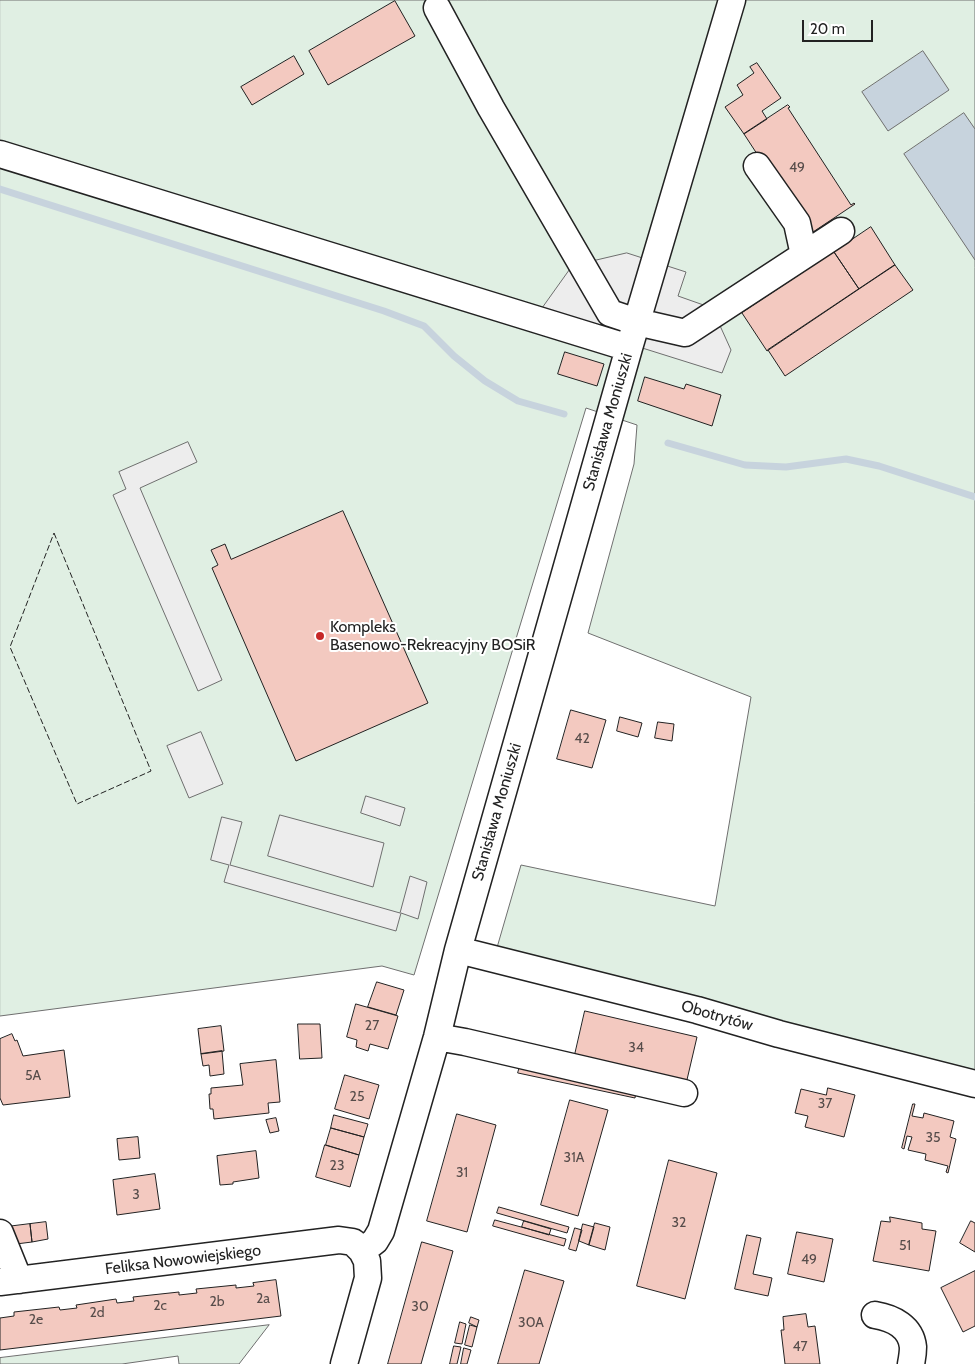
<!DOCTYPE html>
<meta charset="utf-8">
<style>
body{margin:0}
#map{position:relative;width:975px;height:1364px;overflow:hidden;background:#fff;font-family:Cabin,sans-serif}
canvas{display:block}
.scale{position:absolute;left:802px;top:20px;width:71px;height:22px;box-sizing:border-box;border:2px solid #222;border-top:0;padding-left:6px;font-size:15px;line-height:18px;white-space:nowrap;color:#222;-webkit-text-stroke:4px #fff;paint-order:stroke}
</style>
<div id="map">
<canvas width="975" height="1364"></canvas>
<div class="scale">20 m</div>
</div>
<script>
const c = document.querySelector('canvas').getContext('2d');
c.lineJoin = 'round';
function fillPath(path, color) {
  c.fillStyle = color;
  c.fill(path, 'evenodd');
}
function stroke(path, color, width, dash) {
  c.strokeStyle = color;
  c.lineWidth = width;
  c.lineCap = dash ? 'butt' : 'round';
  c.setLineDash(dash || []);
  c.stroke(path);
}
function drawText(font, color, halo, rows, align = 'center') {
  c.font = font + ' Cabin,sans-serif';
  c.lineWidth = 4;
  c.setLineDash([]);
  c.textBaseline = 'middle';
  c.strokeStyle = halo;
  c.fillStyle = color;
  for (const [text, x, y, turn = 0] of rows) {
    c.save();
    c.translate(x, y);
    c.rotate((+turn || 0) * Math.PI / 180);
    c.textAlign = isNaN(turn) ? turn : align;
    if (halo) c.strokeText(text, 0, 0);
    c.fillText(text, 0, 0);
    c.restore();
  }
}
const green = new Path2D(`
 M0 0H975V1070L496 951 521 865 715 906 751 697 588 633 634 464 637 425 586 408 414 975 382 966 0 1016Z
 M269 1325 239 1364H179L178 1356 122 1364H0V1358Z`);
const parking = new Path2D(`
 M627 253 686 272 678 296 712 308 731 350 722 373 537 315 572 266Z
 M188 442 197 462 140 488 222 680 198 691 113 495 126 489 119 472Z
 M201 732 223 784 189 798 167 746Z
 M366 796 405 808 400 826 361 813Z
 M280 815 384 843 373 887 268 856Z
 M222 817 242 822 230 865 400 913 410 876 427 882 418 919 401 913 396 931 224 882 229 865 211 860Z`);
const water = new Path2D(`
 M923 51 949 90 888 131 862 92Z
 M964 113 975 129V260L904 154Z`);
const stream = new Path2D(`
 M0 189 384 311 424 326 454 356 485 381 518 401 564 414
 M668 443 745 465 786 467 846 459 879 466 975 497`);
const building = new Path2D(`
 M395 1 415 36 328 85 309 51Z
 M294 56 304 74 252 105 241 87Z
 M757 63 781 98 762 111 767 119 744 134 725 107 743 95 737 85 754 73 750 67Z
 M788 105 790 107 788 108 851 205 854 203 855 204 807 236 808 232 744 134Z
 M871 227 895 265 859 289 834 252Z
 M834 252 859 289 767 351 742 313Z
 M895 265 913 290 785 376 768 350Z
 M565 352 604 364 597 386 558 374Z
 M645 377 684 389 686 384 721 395 712 426 638 401Z
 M343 511 428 703 296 761 212 568 218 565 211 550 225 544 231 559Z
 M571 710 606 720 592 768 557 759Z
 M620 717 642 723 638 737 617 731Z
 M658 722 674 724 672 741 655 738Z
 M377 982 404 990 396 1015 368 1007Z
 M356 1004 398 1016 388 1049 370 1044 368 1051 356 1047 357 1040 347 1037Z
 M585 1011 697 1037 686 1084 574 1059Z
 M298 1024H320L322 1058 300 1059Z
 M221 1026 224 1051 201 1054 198 1029Z
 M12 1034 15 1041 17 1040 23 1056 64 1050 70 1097 3 1105 0 1098V1039Z
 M222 1051 224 1074 210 1076 209 1065 203 1066 201 1054Z
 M276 1060 280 1102 268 1103 269 1113 214 1119 213 1109H210L209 1094H211V1088L243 1085 240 1064Z
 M520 1066 636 1092 635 1098 518 1073Z
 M345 1075 379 1085 369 1119 335 1109Z
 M828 1088 855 1095 844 1137 805 1127 808 1116 795 1113 801 1089 826 1095Z
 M570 1100 608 1110 578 1216 541 1205Z
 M913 1104H915L912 1116 923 1118 924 1113 954 1121 950 1137 956 1139 948 1173 946 1172 948 1166 925 1160 926 1154 908 1150 912 1137 907 1136 904 1149 902 1148Z
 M457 1114 496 1125 467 1232 427 1221Z
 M334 1115 368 1124 364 1137 331 1128Z
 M276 1118 279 1131 270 1133 266 1120Z
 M331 1128 364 1137 359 1155 326 1145Z
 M138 1137 140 1158 119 1160 117 1139Z
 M325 1145 359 1155 350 1187 316 1177Z
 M256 1151 259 1178 233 1182V1184L220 1185 217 1156Z
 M669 1160 717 1173 685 1299 637 1286Z
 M155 1174 160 1209 117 1215 113 1180Z
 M499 1207 569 1227 567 1233 497 1213Z
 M890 1217 922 1223V1229L936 1231 929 1271 873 1261 881 1221 890 1222Z
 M495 1220 566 1239 564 1246 493 1226Z
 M524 1221 551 1229 549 1235 522 1227Z
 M971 1221 975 1223V1252L960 1243Z
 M46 1222 48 1239 32 1242 30 1224Z
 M595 1223 610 1227 605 1250 589 1245Z
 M30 1224 32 1242 8 1245 6 1227Z
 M583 1224 594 1227 589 1245 579 1241Z
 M575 1228 582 1230 576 1251 569 1249Z
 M797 1232 833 1239 824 1282 788 1274Z
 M747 1235 761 1238 753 1274 772 1278 768 1296 735 1289Z
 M422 1242 453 1251 421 1364H388Z
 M525 1270 564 1281 539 1364H498Z
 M975 1271V1326L963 1332 941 1288Z
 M276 1280 281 1316 0 1350V1318L14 1316V1312L59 1307 60 1310 77 1308 76 1305 116 1299 117 1303 134 1301 133 1297 179 1292V1295L197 1293 196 1289 236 1285V1288L254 1286 253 1283Z
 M806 1314 808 1327 815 1326 820 1364H785L781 1330H784L783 1317Z
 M471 1317 479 1320 477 1327 469 1323Z
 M460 1322 466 1324 462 1344 455 1343Z
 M470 1325 477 1327 472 1347 465 1345Z
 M454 1346 461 1347 457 1364H450Z
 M464 1348 471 1350 467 1364H461Z`);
const minor = new Path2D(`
 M437 8 491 108 610 313 637 322 685 333 841 231
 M0 154 629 348
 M757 166 797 223 804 255
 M458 950 697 1010 779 1034 975 1084
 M437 1037 465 1042 684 1093
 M0 1233 19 1280
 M362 1251 375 1241 381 1231 437 1037 458 950 483 862 629 348 732 0
 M0 1282 339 1240 353 1242 362 1251 367 1261 368 1278 344 1364
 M875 1315C893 1318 911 1327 913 1347 913 1353 912 1359 911 1364`);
const fence = new Path2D(`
 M54 533 151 771 77 804 10 647Z`);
const markers = [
 [320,636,5,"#c62828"]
];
const numberNames = [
 ["49",797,168],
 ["42",582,739],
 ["27",372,1026],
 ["34",636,1048],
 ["5A",33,1076],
 ["25",357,1097],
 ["37",825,1104],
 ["35",933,1138],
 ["31A",574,1158],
 ["23",337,1166],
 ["31",462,1173],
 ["3",136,1195],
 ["32",679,1223],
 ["51",905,1246],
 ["49",809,1260],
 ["2a",263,1299],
 ["2b",217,1302],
 ["2c",160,1306],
 ["30",420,1307],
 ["2d",97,1313],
 ["2e",36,1320],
 ["30A",531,1323],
 ["47",800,1347]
];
const streetNames = [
 ["Stanisława Moniuszki",608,422,-74],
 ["Stanisława Moniuszki",497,812,-74],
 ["Obotrytów",717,1016,16],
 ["Feliksa Nowowiejskiego",183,1260,-7]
];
const poiNames = [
 ["Kompleks",330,627],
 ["Basenowo-Rekreacyjny BOSiR",330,645]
];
fillPath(green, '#e0efe3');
stroke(green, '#6f6f6f', 1);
fillPath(parking, '#ededed');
stroke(parking, '#6f6f6f', 1);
fillPath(water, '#c7d3dd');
stroke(water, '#6f6f6f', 1);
stroke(stream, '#c7d3dd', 7);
fillPath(building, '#f3c9c0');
stroke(building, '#222', 1);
stroke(minor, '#222', 29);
stroke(minor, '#fff', 26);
stroke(fence, '#222', 1, [6, 2.5]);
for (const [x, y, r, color] of markers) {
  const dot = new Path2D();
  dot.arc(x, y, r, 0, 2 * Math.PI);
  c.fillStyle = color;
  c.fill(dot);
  stroke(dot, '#fff', 2);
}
drawText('14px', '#564c4a', null, numberNames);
drawText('16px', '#222', '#fff', streetNames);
drawText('16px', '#222', '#fff', poiNames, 'left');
</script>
